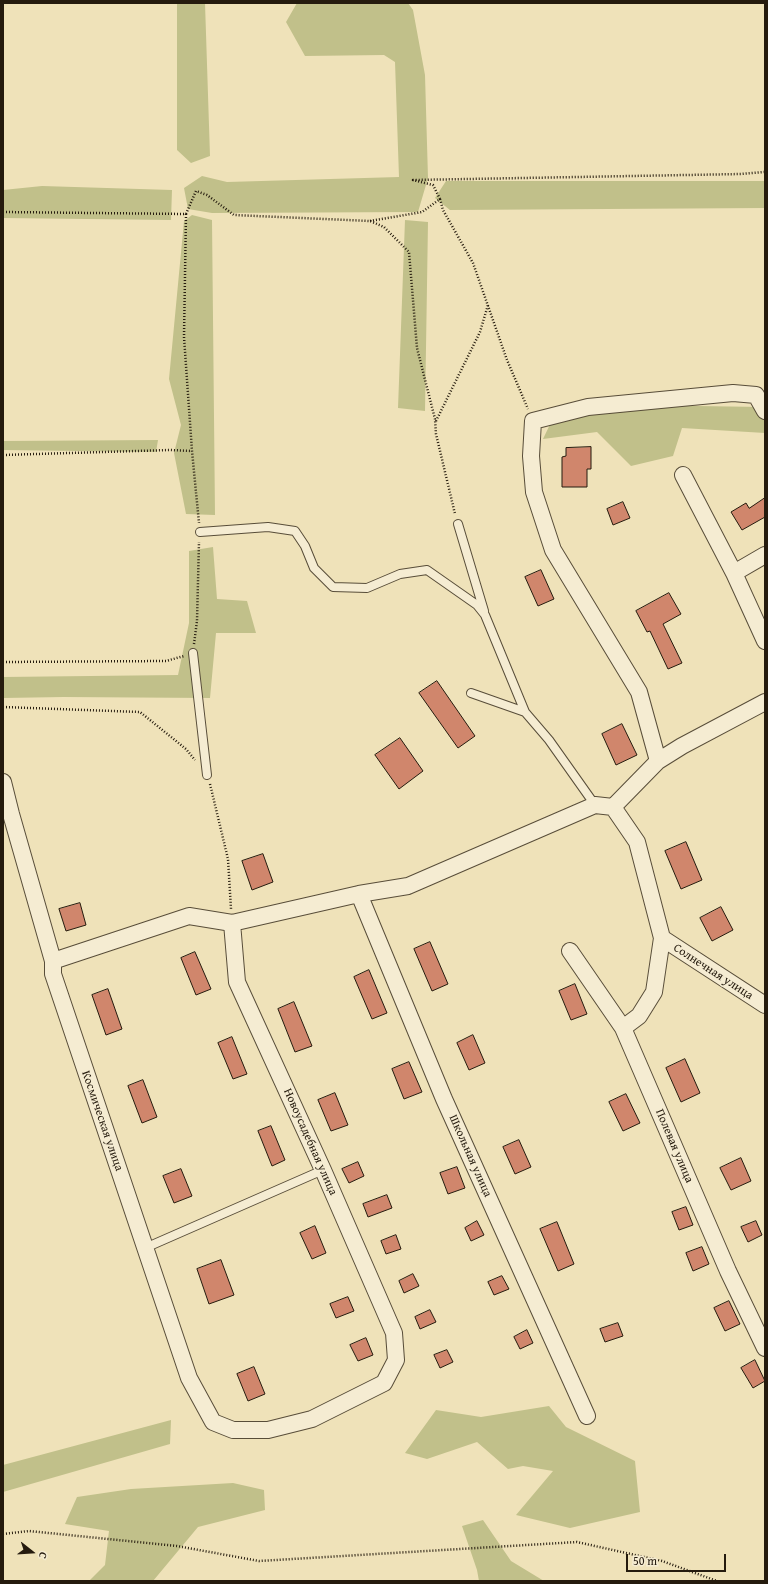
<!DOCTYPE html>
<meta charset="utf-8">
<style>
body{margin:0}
#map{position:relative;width:768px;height:1584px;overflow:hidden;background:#efe2b9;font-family:"Gentium Book Plus",serif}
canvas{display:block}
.frame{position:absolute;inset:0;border:4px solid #251b0e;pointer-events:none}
.north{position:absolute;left:12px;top:1532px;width:40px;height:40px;-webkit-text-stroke:3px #f5ecd2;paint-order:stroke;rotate:107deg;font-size:11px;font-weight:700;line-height:16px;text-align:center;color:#251b0e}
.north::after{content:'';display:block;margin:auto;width:14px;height:18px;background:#251b0e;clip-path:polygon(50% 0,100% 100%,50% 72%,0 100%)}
.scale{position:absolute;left:626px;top:1554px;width:100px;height:18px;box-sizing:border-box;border:2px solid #251b0e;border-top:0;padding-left:5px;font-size:12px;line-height:14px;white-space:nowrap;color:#251b0e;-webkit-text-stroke:3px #f5ecd2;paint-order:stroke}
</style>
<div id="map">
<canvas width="768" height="1584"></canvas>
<div class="frame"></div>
<div class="north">С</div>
<div class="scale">50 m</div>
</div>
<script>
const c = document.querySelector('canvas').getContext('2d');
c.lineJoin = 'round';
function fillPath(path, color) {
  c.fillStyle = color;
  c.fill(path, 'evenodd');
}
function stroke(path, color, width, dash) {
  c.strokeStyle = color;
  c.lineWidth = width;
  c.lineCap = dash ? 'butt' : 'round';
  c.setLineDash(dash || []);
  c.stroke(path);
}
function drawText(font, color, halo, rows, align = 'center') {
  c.font = font + ' "Gentium Book Plus",serif';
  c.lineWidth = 3;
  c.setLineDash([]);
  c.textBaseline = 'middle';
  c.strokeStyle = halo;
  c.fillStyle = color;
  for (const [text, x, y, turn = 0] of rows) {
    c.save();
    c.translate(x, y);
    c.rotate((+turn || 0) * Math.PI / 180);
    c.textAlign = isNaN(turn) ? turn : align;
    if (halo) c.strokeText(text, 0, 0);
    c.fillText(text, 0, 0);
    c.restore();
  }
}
const green = new Path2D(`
 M177 3H205L210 156 191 163 177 150Z
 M297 3H408L413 10 425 75 428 178 418 212 212 213 188 209 184 188 202 176 227 182 399 177 395 62 384 55 305 56 286 22Z
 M446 181H765V208L450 210 435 198Z
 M42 186 172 190 171 220 3 218V190Z
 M192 215 212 220 215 515 186 514 174 453 181 425 169 379 184 221Z
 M405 220 428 222 425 411 398 408Z
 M565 404 763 407 765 408V433L682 428 673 456 631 466 597 432 543 439 555 414Z
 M158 440 156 452 3 450V441Z
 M213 547 217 599 247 601 256 633H216L210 698 64 697 3 698V677L178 675 189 623V551Z
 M549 1406 566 1427 635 1461 640 1512 570 1528 516 1515 553 1471 523 1466 508 1469 477 1442 427 1459 405 1453 436 1410 481 1417Z
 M171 1420 170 1444 3 1492V1465Z
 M233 1483 264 1490 265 1510 198 1527 153 1581H89L105 1565 109 1531 65 1524 77 1497 131 1489Z
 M483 1520 511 1561 544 1581H479L477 1570 462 1526Z`);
const building = new Path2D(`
 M591 447V469H587V487H562V457L566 456V448Z
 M765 498V517L742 530 731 512 746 503 749 508Z
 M623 502 630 518 613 525 607 509Z
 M541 570 554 599 538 606 525 577Z
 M669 593 681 614 663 624 682 663 668 669 650 631 647 632 636 611Z
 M437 681 475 736 458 748 419 693Z
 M622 724 637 755 616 765 602 734Z
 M400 738 423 771 399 789 375 755Z
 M686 842 702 880 681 889 665 851Z
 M263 854 273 882 252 890 242 861Z
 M80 903 86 925 66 931 59 909Z
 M721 907 733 930 712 941 700 918Z
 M430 942 448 984 432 991 414 949Z
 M195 952 211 989 196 995 181 958Z
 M369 970 387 1013 372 1019 354 977Z
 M575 984 587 1014 571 1020 559 991Z
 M108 989 122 1029 106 1035 92 995Z
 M294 1002 312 1046 295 1052 278 1009Z
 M473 1035 485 1063 469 1070 457 1043Z
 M232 1037 247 1074 233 1079 218 1043Z
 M685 1059 700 1093 681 1102 666 1068Z
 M409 1062 422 1092 404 1099 392 1069Z
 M143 1080 157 1117 142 1123 128 1086Z
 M335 1093 348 1125 331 1131 318 1100Z
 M626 1094 640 1123 623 1131 609 1102Z
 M271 1126 285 1160 272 1166 258 1131Z
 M519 1140 531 1167 515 1174 503 1147Z
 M741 1158 751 1181 731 1190 720 1168Z
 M358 1162 364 1176 349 1183 342 1169Z
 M457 1167 465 1188 448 1194 440 1173Z
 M181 1169 192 1196 174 1203 163 1176Z
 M387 1195 392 1208 368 1217 363 1204Z
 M686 1207 693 1225 679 1230 672 1212Z
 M477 1221 484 1235 471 1241 465 1228Z
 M756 1221 762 1235 748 1242 741 1227Z
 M557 1222 574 1264 558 1271 540 1229Z
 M315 1226 326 1253 312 1259 300 1233Z
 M396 1235 401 1249 386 1254 381 1241Z
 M702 1247 709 1264 693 1271 686 1253Z
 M221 1260 234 1295 209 1304 197 1269Z
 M413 1274 419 1286 404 1293 399 1281Z
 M502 1276 509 1289 494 1295 488 1282Z
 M348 1297 354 1311 336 1318 330 1304Z
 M729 1301 740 1324 725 1331 714 1308Z
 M430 1310 436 1322 420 1329 415 1317Z
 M618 1323 623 1336 605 1342 600 1329Z
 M527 1330 533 1343 520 1349 514 1337Z
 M366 1338 373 1355 358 1361 350 1345Z
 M447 1350 453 1362 440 1368 434 1355Z
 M755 1360 765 1381 753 1388 741 1368Z
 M254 1367 265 1394 248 1401 237 1374Z`);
const path = new Path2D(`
 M440 199 433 185 413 180 741 174 765 172
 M3 212 186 214 184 337 192 451 199 523
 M186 214 196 191 207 195 234 215 370 221 384 227 409 252 417 348 435 419 436 434 455 514
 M370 221 422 212 440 199 443 210 473 263 507 360 528 409
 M436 421 480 332 488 305
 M3 455 170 450 192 451
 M194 644 197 621 199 542
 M3 662 166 661 184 656
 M3 707 140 712 186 749 195 760
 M210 784 228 859 231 909
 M3 1534 29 1531 177 1546 259 1561 577 1542 662 1561 717 1581`);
const lane = new Path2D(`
 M458 524 484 611
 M200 532 268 527 295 531 305 546 314 568 333 587 367 588 400 574 427 570 477 605 485 615 525 712
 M193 653 207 775
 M471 693 525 712 549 740 595 805
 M145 1248 323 1170`);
const street = new Path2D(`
 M683 475 734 573 765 641
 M734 573 765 555
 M658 761 639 692 553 550 534 492 531 456 533 421 588 407 733 393 756 395 765 411
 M3 782 11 814 53 961V974L189 1378 213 1422 233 1430H268L312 1419 384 1383 396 1360 394 1333 323 1170 237 982 232 923
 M613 807 637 842 662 938 654 992 639 1016 623 1028
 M613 807 658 761 682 746 765 702
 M359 894 444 1099 587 1416
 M662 938 765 1005
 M570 951 623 1028 728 1271 765 1348
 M53 961 189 916 232 923 359 894 408 886 595 805 613 807`);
const streetNames = [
 ["Солнечная улица",713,972,33],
 ["Космическая улица",102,1121,71],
 ["Новоусадебная улица",310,1142,66],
 ["Полевая улица",674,1146,67],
 ["Школьная улица",470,1156,66]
];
fillPath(green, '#c1c08a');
fillPath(building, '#d0866c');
stroke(building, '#251b0e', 1);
stroke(lane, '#584d39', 10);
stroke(street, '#584d39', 18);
stroke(path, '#251b0e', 2.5, [1, 2]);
stroke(lane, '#f5ecd2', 8);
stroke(street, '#f5ecd2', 16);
drawText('12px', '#251b0e', '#f5ecd2', streetNames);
</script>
